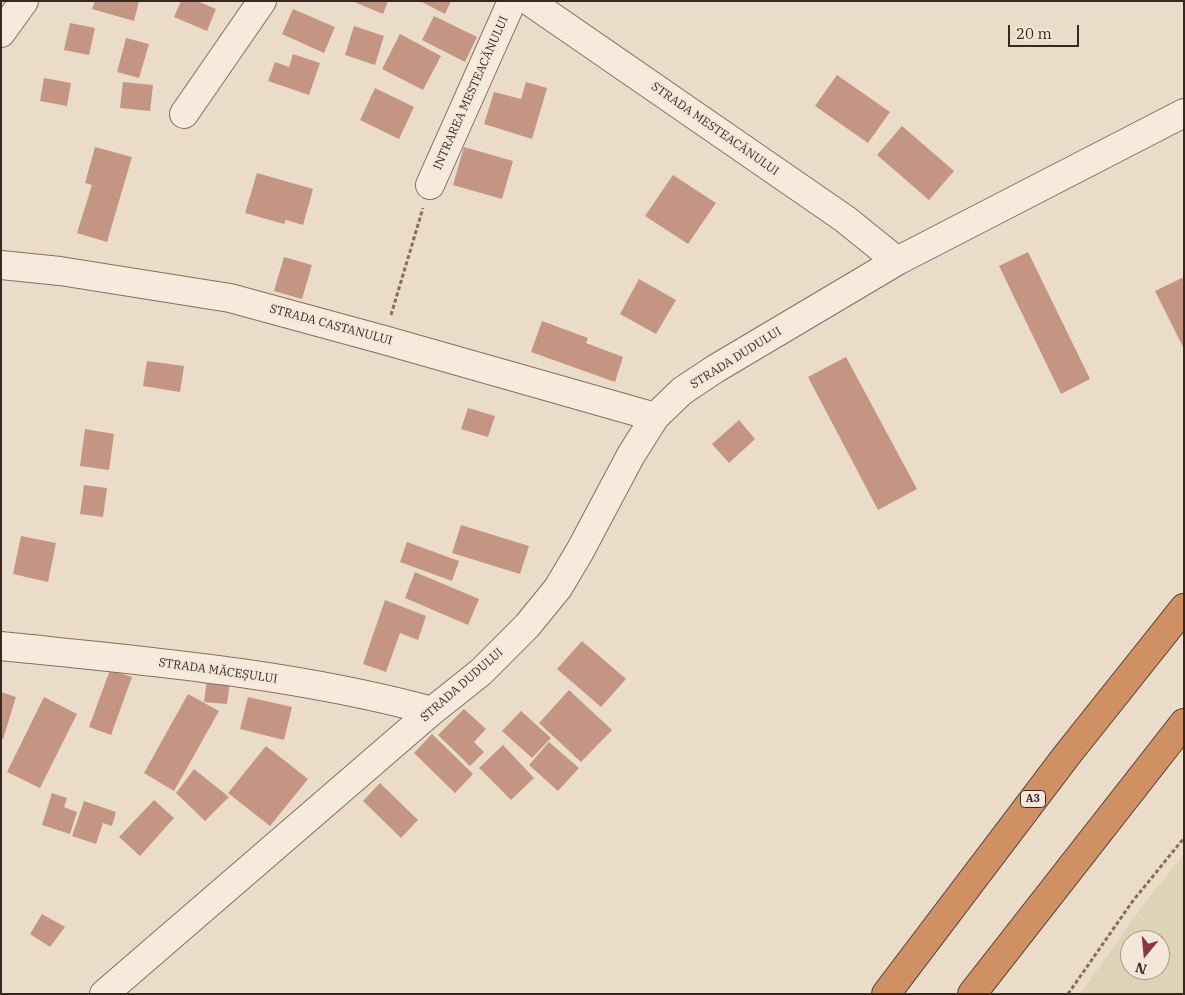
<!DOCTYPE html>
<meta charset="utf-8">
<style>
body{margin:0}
#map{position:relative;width:1185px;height:995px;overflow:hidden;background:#eadcc9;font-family:"IBM Plex Serif",serif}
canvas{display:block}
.frame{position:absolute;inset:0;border:2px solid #372922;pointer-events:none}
.north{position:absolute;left:1120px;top:930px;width:50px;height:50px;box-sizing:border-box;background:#f2e7d8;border:1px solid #a79b8f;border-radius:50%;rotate:197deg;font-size:14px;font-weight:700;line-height:20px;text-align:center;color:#372922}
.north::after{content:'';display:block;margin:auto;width:18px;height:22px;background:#8d3643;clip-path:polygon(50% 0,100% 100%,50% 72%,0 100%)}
.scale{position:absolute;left:1008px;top:25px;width:71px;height:22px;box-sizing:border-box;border:2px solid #372922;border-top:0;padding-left:6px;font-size:15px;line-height:18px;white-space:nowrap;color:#372922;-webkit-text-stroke:4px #f2e7d8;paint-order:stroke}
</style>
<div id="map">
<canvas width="1185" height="995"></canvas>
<div class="frame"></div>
<div class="north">N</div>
<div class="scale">20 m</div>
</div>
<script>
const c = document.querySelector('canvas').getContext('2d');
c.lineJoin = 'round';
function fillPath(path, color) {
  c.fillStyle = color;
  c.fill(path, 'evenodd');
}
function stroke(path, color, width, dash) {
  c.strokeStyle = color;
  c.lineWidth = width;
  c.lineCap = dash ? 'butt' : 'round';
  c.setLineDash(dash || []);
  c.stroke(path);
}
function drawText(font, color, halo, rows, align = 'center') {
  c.font = font + ' "IBM Plex Serif",serif';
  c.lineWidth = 5;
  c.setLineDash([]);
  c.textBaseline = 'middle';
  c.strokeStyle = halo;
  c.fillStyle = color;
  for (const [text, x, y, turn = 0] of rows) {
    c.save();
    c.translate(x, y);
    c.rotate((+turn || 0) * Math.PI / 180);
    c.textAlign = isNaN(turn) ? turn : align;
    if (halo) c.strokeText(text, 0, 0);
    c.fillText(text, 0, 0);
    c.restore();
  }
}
const farmland = new Path2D(`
 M1184 854V994H1080L1144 904ZM1130 940H1160V970H1130Z`);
const building = new Path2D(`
 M95 1H139L134 21 92 9Z
 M181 1H197L216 9 207 31 174 17Z
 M352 1H388L383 14Z
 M420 1H451L445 14Z
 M293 9 335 27 324 53 282 34Z
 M434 16 477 37 465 62 422 40Z
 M70 23 95 28 89 55 64 50Z
 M354 26 384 36 375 65 345 55Z
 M400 34 441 56 423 90 382 69Z
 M126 38 149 44 139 78 117 72Z
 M293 54 320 63 309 95 268 81 275 62 289 67Z
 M837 75 890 112 868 143 815 106Z
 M44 78 71 83 67 106 40 101Z
 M123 82 153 85 150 111 120 108Z
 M526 82 547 88 532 139 484 124 494 92 521 99Z
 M375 88 414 107 399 139 360 120Z
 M902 126 954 171 929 200 877 155Z
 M95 147 132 157 107 242 77 233 92 185 85 183Z
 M464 147 513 161 502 199 453 185Z
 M257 173 313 189 303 225 286 220 284 224 245 213Z
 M673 175 716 203 688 244 645 216Z
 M1028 252 1090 379 1061 394 999 266Z
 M284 257 312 265 302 299 274 291Z
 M1184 277V349L1155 291Z
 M639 279 676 300 656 334 620 314Z
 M542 321 588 338 586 343 623 357 615 382 531 352Z
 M846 357 917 489 878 510 808 377Z
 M147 361 184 366 180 392 143 386Z
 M468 408 495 416 488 437 461 429Z
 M739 420 755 439 729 463 712 444Z
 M85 429 114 434 109 470 80 466Z
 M84 485 107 488 103 517 80 514Z
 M461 525 529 546 520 574 452 553Z
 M21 536 56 543 48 582 13 574Z
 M407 542 459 561 452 581 400 562Z
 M415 572 479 599 468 625 405 598Z
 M385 600 426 616 418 640 400 633 386 672 363 664Z
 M582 641 626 679 601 707 557 669Z
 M110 670 132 677 111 735 89 727Z
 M207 679 230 682 227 704 204 702Z
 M569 690 612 730 581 762 539 723Z
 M1 692 16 697 3 739H1Z
 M188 694 219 711 174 791 144 773Z
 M44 697 77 714 40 788 7 772Z
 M248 697 292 707 284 740 240 729Z
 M464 709 486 729 474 742 484 752 470 766 438 735Z
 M521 711 551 738 532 758 502 731Z
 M432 734 473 774 455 793 414 753Z
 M549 742 579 768 558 791 529 765Z
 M503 745 534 778 511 800 479 768Z
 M266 746 308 779 270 826 228 793Z
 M194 769 229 797 205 821 176 793Z
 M380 783 418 820 401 838 363 801Z
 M52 793 67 798 64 807 77 812 70 834 42 825Z
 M154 800 174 818 140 856 119 837Z
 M84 801 116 812 112 826 103 823 96 844 72 836Z
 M42 914 65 927 50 947 30 934Z`);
const path = new Path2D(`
 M391 315 423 208
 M1068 994 1132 902 1184 838`);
const minor = new Path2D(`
 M529 1 845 219 897 261
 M1 33 24 1
 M184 114 262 1
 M430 185 512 1
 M1 265 60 271 230 298 384 340 655 417
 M1 646C145 661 292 673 432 711
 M104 994 432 711 481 672 527 626 558 588 580 551 631 455 655 417 682 391 715 369 897 261 1184 113`);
const highway = new Path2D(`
 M886 994 1067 755 1184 608
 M972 994 1184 723`);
const shields = [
 [1033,799,25]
];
const shieldNames = [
 ["A3",1033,799]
];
const streetNames = [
 ["INTRAREA MESTEACĂNULUI",471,93,-66],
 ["STRADA MESTEACĂNULUI",715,129,35],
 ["STRADA CASTANULUI",331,325,15],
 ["STRADA DUDULUI",736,358,-32],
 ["STRADA MĂCEȘULUI",218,671,8],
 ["STRADA DUDULUI",462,685,-41]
];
fillPath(farmland, '#dfd3b7');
fillPath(building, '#c49583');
stroke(minor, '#856e60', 30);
stroke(highway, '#533e33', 30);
stroke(path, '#856e60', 3, [4, 2.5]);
stroke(minor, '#f6eadc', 28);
stroke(highway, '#cf9164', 28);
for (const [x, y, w] of shields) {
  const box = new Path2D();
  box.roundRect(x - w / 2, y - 8.5, w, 17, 4);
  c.fillStyle = '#f2e7d8';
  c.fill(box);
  stroke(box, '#372922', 1);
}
drawText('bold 11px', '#372922', null, shieldNames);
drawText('12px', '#372922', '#f2e7d8', streetNames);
</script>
